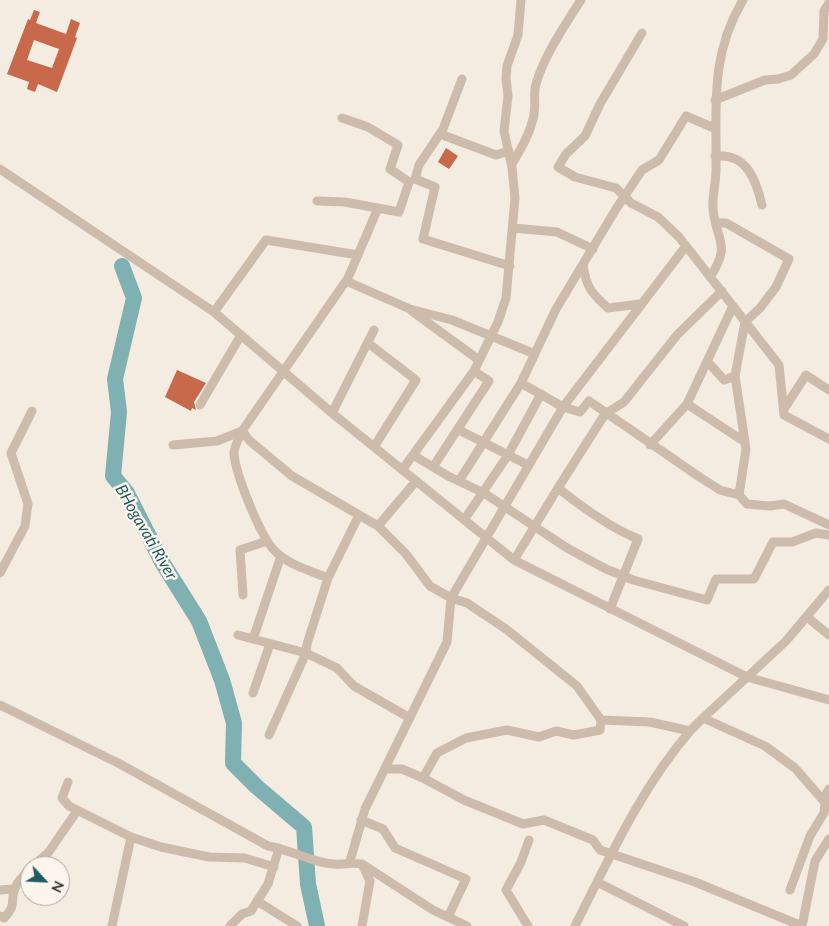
<!DOCTYPE html>
<style>
body{margin:0}
#map{position:relative;width:829px;height:926px;overflow:hidden;background:#f4ebe1;font-family:Lato,sans-serif}
canvas{display:block}
.north{position:absolute;left:20px;top:856px;width:50px;height:50px;box-sizing:border-box;background:#fbf5ee;border:1px solid #aea6a0;border-radius:50%;rotate:115deg;font-size:14px;font-weight:700;line-height:20px;text-align:center;color:#3b302b}
.north::after{content:'';display:block;margin:auto;width:18px;height:22px;background:#1f5a5e;clip-path:polygon(50% 0,100% 100%,50% 72%,0 100%)}
</style>
<div id="map">
<canvas width="829" height="926"></canvas>
<div class="north">N</div>
</div>
<script>
const c = document.querySelector('canvas').getContext('2d');
c.lineJoin = 'round';
function stroke(path, color, width, dash) {
  c.strokeStyle = color;
  c.lineWidth = width;
  c.lineCap = dash ? 'butt' : 'round';
  c.setLineDash(dash || []);
  c.stroke(path);
}
function fillPath(path, color) {
  c.fillStyle = color;
  c.fill(path, 'evenodd');
}
function drawText(font, color, halo, rows, align = 'center') {
  c.font = font + ' Lato,sans-serif';
  c.lineWidth = 5;
  c.setLineDash([]);
  c.textBaseline = 'middle';
  c.strokeStyle = halo;
  c.fillStyle = color;
  for (const [text, x, y, turn = 0] of rows) {
    c.save();
    c.translate(x, y);
    c.rotate((+turn || 0) * Math.PI / 180);
    c.textAlign = isNaN(turn) ? turn : align;
    if (halo) c.strokeText(text, 0, 0);
    c.fillText(text, 0, 0);
    c.restore();
  }
}
const river = new Path2D(`
 M122 266 134 298 115 379 119 412 113 476 127 493 162 562 199 621 222 680 234 723 233 763 257 787 304 827 308 884 317 926`);
const building = new Path2D(`
 M34 10 40 12 36 23 66 34 71 19 80 23 75 37 77 38 57 92 38 84 35 92 27 89 29 82 7 74 28 19 30 20ZM34 40 59 49 52 68 27 60Z
 M446 148 458 156 449 169 438 162Z
 M177 370 206 383 194 402 196 410 192 408 191 411 165 397Z`);
const minor = new Path2D(`
 M642 33 600 104 585 136 566 154 558 167 575 177 616 188 631 203 658 217 679 237 779 365 784 415 829 439
 M462 79 443 129 419 165 415 179 435 187 423 239 510 266
 M715 100 765 80 778 79 791 75 814 54 823 39 824 11 829 3
 M440 134 496 155 509 151
 M715 156C747 153 756 180 762 205
 M512 164C520 150 529 136 533 119 536 109 534 99 535 89 540 62 566 23 581 0
 M0 169 214 312 332 413 514 560 747 677 829 700
 M317 201 345 202 399 212 409 182 390 169 398 145 368 127 342 118
 M716 223H726L789 259 776 287 760 308 745 322 735 376 746 449 739 495 747 504 770 506 784 504 829 525
 M513 228 557 232 593 249
 M583 265C586 287 592 294 608 308L640 304
 M710 277C732 244 716 241 713 209 712 196 716 183 716 170 717 108 709 57 743 0
 M346 281 410 309 452 320 535 354
 M733 306 687 404 745 442
 M412 311 479 360
 M214 312 266 240 358 255
 M368 343 416 380 374 447
 M708 362 724 380 735 376
 M521 383 563 407 686 246
 M200 405 241 335
 M784 409 806 375 829 390
 M332 413 374 330
 M459 430 528 465
 M242 431C240 437 234 446 234 453 235 473 261 539 276 552 289 565 311 571 328 578L359 515
 M173 445 217 441 242 431
 M650 445 687 404
 M413 455 474 371 498 322 506 298 515 198 512 167 504 131 508 96 506 78 507 66 518 35 521 0
 M433 467 489 381 474 371
 M402 470 413 455 448 476 484 493 567 548 606 569 633 580 707 600 716 579H754L773 542H792L816 533 829 535
 M459 481 521 383 556 309 616 209 642 170 659 160 686 116 714 128
 M558 488 605 414 624 402 677 335 722 291
 M739 495 720 490 701 478 589 401 580 412 563 407 451 598 467 603 506 629 577 686 601 720 650 722 690 731 703 718 765 746 795 768 829 807
 M464 520 508 455 541 394
 M378 526 416 481
 M514 560 558 488C583 508 609 527 638 539L610 609
 M0 573 25 526 28 504 11 453 32 411
 M328 578 307 644 306 653 337 668 354 686 410 718
 M243 595 240 550 267 541
 M807 617 829 635
 M238 635 306 653 269 735
 M253 639 281 556
 M253 693 270 644
 M0 705 120 764 268 846C289 849 316 864 334 864 344 865 351 862 362 864L433 910 467 926
 M703 718 786 641 829 590
 M385 769H402L423 778 437 753 466 738 507 730 539 737 556 731 574 735 600 730 601 720
 M423 778 464 800 523 824 544 820 593 840 600 850 695 882 802 926
 M68 782 62 798 69 806 131 837 161 847 209 857 245 858 274 867
 M361 820 383 829 395 848 466 879 448 917
 M350 861 365 809 447 642 451 598 430 586 406 554 378 526 292 476 250 441 242 431 348 278 378 208
 M362 864 370 881 362 926
 M33 866 48 853 77 811
 M597 882 684 926
 M0 890 15 889
 M790 890 810 836 824 813 826 794 829 789
 M257 901 297 926
 M0 916 4 918C18 903 9 903 15 888 17 882 25 874 30 869
 M112 926 131 837
 M230 926 242 914 251 911 268 884 279 848
 M528 926 506 890 521 862 529 840
 M575 926C609 859 641 788 690 731
 M802 926 815 861 829 839`);
const waterNames = [
 ["BHogavati River",146,532,60]
];
stroke(river, '#7fb0b2', 16);
fillPath(building, '#c8694b');
stroke(minor, '#cdbbac', 9);
drawText('italic 16px', '#1f5a5e', '#fbf5ee', waterNames);
</script>
